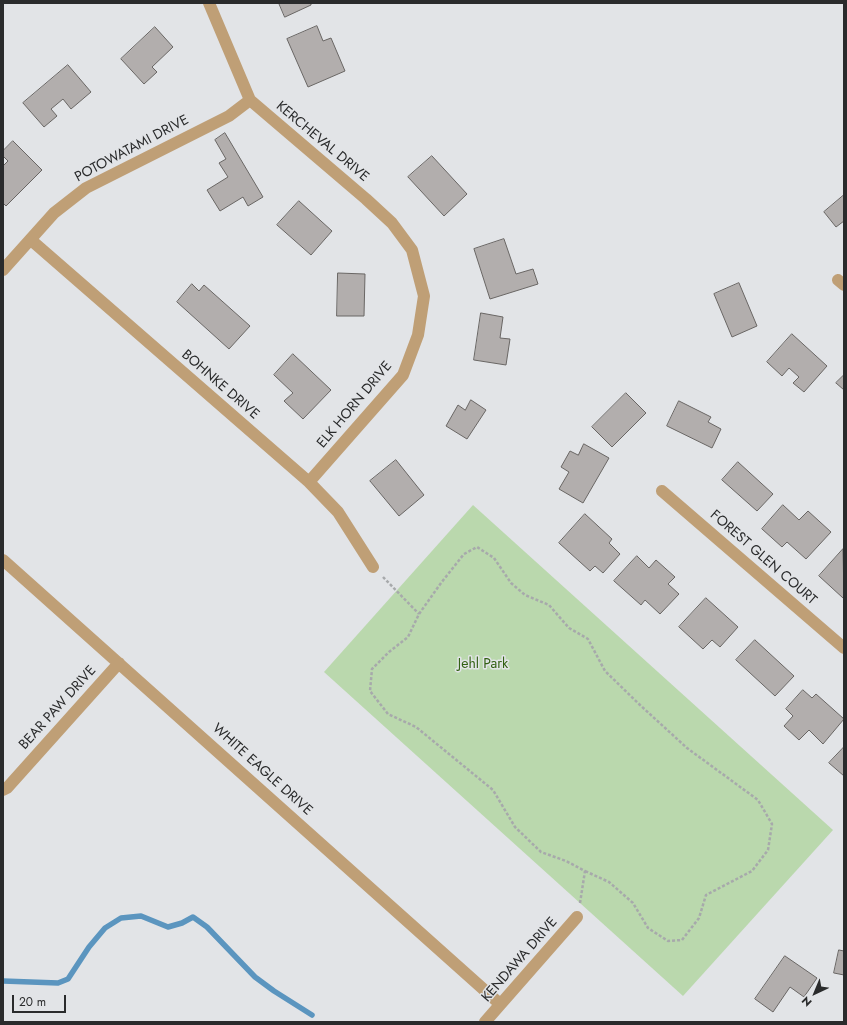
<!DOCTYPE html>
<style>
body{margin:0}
#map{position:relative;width:847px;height:1025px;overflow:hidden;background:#e2e4e7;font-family:Jost,sans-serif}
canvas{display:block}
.frame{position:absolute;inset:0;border:4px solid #2a2b2c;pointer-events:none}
.north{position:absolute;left:795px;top:973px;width:40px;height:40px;-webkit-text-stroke:3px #e2e4e7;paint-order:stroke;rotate:224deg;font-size:11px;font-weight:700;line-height:16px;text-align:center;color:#2a2b2c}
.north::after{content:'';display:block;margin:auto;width:14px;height:18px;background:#2a2b2c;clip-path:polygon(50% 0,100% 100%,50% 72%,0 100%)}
.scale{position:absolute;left:12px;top:995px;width:54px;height:18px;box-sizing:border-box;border:2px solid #2a2b2c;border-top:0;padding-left:5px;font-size:12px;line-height:14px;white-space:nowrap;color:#2a2b2c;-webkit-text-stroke:3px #e2e4e7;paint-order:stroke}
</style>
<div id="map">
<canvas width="847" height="1025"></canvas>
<div class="frame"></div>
<div class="north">N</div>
<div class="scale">20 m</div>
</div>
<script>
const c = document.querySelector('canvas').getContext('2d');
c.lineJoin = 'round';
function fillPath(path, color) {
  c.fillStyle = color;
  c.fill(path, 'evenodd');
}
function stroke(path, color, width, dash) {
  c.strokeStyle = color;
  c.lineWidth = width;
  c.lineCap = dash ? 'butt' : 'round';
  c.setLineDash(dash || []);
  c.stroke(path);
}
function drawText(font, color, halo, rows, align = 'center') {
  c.font = font + ' Jost,sans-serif';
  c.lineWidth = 3;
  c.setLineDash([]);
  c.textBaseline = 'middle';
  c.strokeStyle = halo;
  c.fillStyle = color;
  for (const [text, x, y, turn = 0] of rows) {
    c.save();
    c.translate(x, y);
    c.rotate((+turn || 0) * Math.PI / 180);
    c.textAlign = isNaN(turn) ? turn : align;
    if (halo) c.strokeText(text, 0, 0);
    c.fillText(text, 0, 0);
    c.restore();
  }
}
const green = new Path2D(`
 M473 505 833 830 683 996 324 672Z`);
const stream = new Path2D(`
 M3 981 58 983 68 979 89 947 105 928 121 918 141 916 168 927 182 923 193 917 207 927 255 977 274 991 312 1015`);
const building = new Path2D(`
 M279 3H311V5L285 17Z
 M317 26 323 41 331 38 345 71 308 87 287 39Z
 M155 27 173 47 152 67 157 72 144 84 121 59Z
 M68 65 91 92 71 109 63 99 51 109 57 116 44 127 23 103Z
 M225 133 263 197 248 206 243 197 220 211 207 190 228 177 219 163 226 159 215 140Z
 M13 141 42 170 6 206 3 203V166L8 161 3 156V151Z
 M432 156 467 194 444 216 408 177Z
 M844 195V221L836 227 824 212Z
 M299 201 332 231 311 255 277 225Z
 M504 239 516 274 533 269 538 284 490 299 474 249Z
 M338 273 365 274 364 316H337Z
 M739 283 757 326 732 337 714 294Z
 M192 284 199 291 204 285 250 326 229 349 177 302Z
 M481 313 503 317 500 338 510 339 506 365 474 360Z
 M792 334 827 366 804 392 793 383 799 377 789 368 782 376 767 362Z
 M293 354 331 390 303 419 284 401 293 393 274 375Z
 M844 375V390L836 383Z
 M626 393 646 413 612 447 592 427Z
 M471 400 486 410 467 439 446 426 458 405 465 410Z
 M679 401 711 417 708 422 721 429 712 448 667 426Z
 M584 444 609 458 583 503 559 489 569 472 561 467 570 451 578 455Z
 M396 460 424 495 399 516 370 481Z
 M738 462 773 494 757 511 722 480Z
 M783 505 799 520 808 511 831 532 806 559 787 542 782 547 762 529Z
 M585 514 612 539 609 543 620 554 603 573 595 566 590 571 559 543Z
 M843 549 844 597 843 598 819 576Z
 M637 556 649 568 656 560 675 577 668 584 679 594 660 614 645 600 641 605 614 581Z
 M706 598 738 627 720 647 712 640 703 649 679 627Z
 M755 640 794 676 775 696 736 660Z
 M803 690 812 698 816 694 844 719 823 744 809 730 799 740 784 726 793 716 786 709Z
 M844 747V776L829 763Z
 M839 950 844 951V975L834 973Z
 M785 956 817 978 804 997 790 987 773 1012 755 999Z`);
const path = new Path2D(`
 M383 577 419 614
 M580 903 585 871 566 861 541 852 515 827 493 790 416 727 388 714 370 691 372 669 389 652 408 637 419 614 441 583 464 554 477 547 494 558 511 583 525 595 549 605 569 628 588 639 605 671 640 705 687 748 758 800 772 824 768 850 752 871 706 895 699 918 682 940 668 941 648 928 633 903 609 882 585 871`);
const street = new Path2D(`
 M209 3 250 100 366 199 392 223 412 250 424 296 418 335 403 375 309 482
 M31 240 309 482 338 512 373 567
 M3 270 54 213 86 188 229 116 250 100
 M838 280 844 285
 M662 491 844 648
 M3 560 500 1004
 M3 790 7 788 119 663
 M485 1022 577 917`);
const streetNames = [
 ["KERCHEVAL DRIVE",322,142,40],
 ["POTOWATAMI DRIVE",132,149,-28],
 ["BOHNKE DRIVE",220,385,41],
 ["ELK HORN DRIVE",355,405,-50],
 ["FOREST GLEN COURT",763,558,41],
 ["BEAR PAW DRIVE",58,708,-48],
 ["WHITE EAGLE DRIVE",262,770,42],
 ["KENDAWA DRIVE",520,960,-49]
];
const parkNames = [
 ["Jehl Park",483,665]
];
fillPath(green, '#bad8ad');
stroke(stream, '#5b95bf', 5.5);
fillPath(building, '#b2aead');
stroke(building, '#696664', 1);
stroke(path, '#a7a9ab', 2.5, [3, 2]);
stroke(street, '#bf9f76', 12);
drawText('14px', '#2a2b2c', '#e2e4e7', streetNames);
drawText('14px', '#326113', '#e2e4e7', parkNames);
</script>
